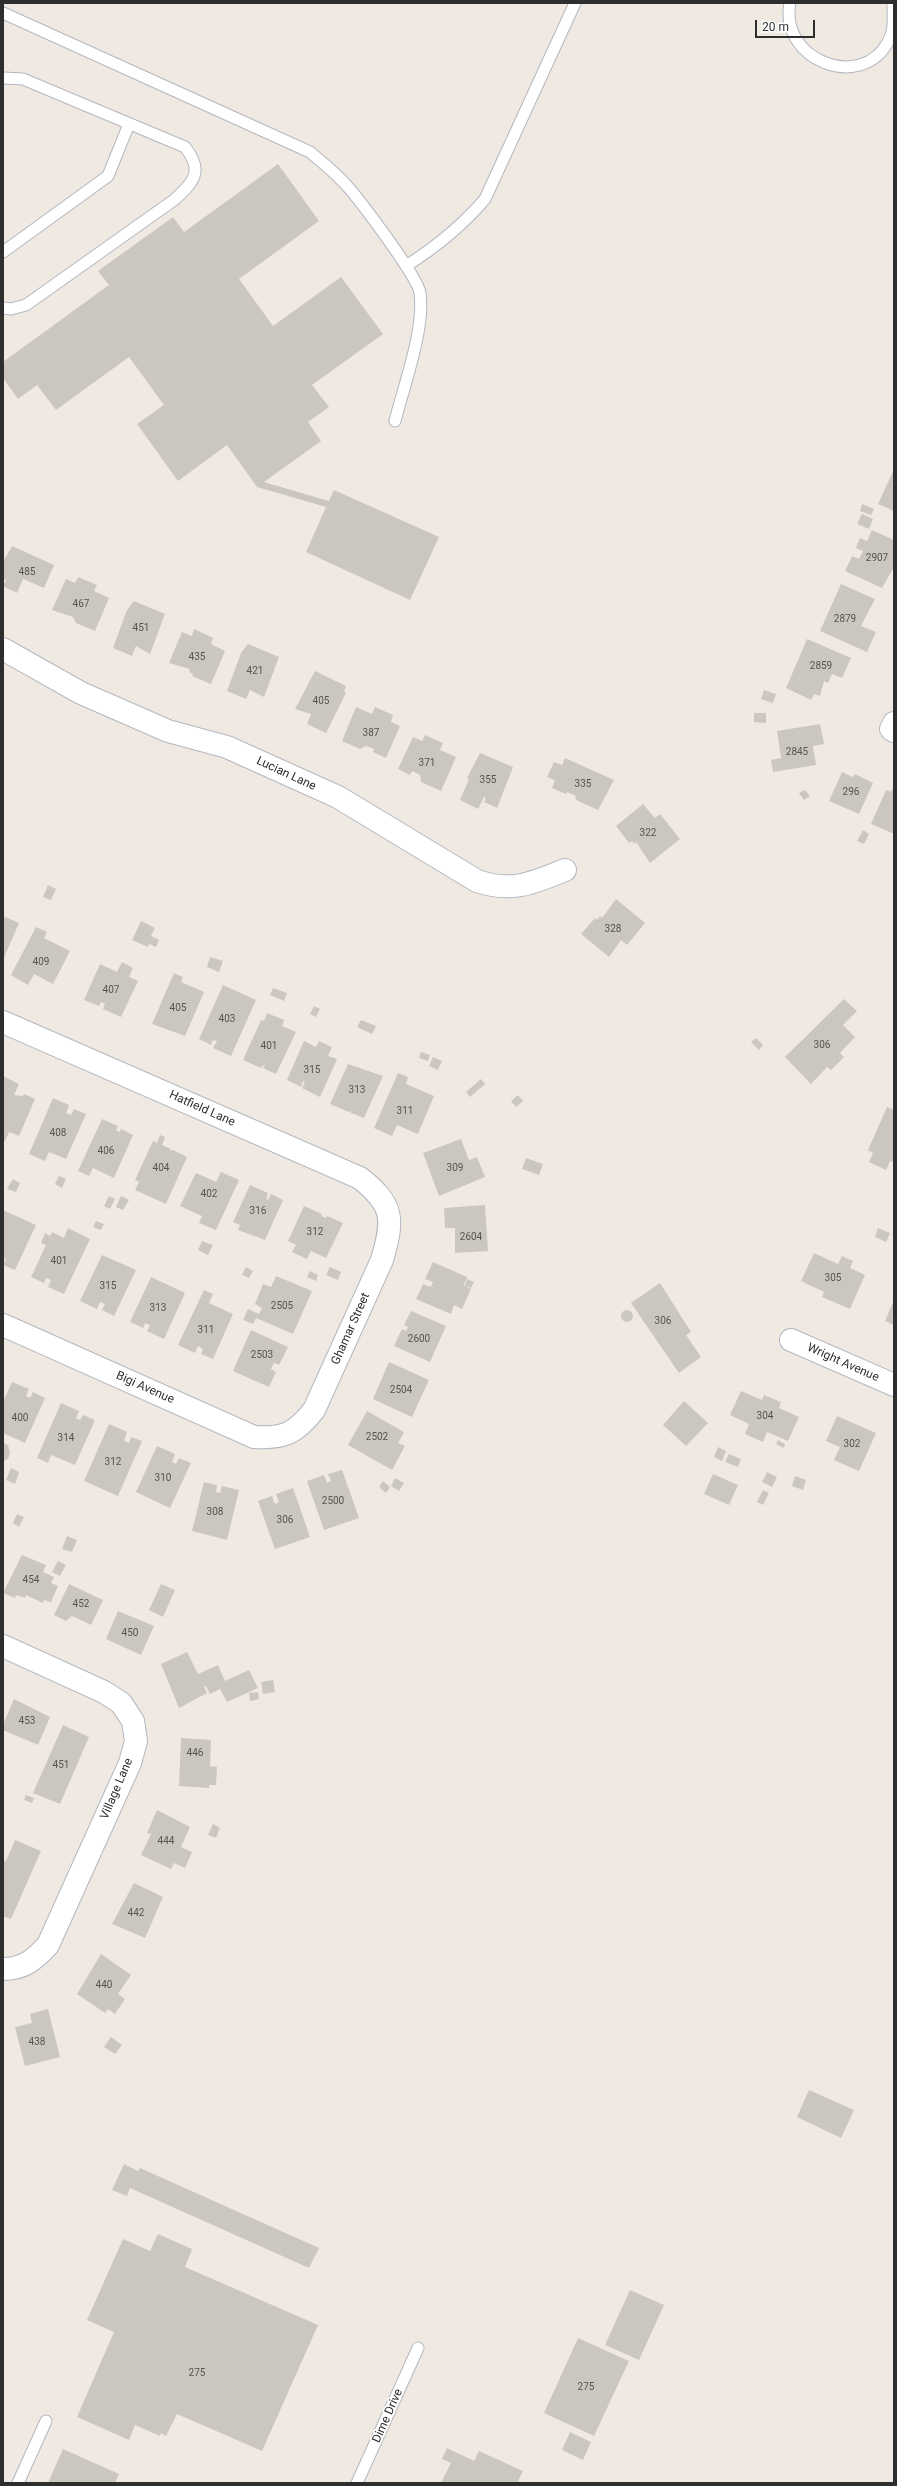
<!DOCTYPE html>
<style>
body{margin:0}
#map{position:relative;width:897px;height:2486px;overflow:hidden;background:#efe9e1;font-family:Roboto,sans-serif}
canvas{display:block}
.frame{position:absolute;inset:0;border:4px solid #2e2e2e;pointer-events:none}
.scale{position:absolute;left:755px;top:20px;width:60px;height:18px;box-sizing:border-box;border:2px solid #2e2e2e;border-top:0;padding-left:5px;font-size:12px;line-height:14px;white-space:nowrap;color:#2e2e2e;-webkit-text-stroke:3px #fff;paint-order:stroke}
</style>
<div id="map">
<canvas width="897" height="2486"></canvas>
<div class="frame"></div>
<div class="scale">20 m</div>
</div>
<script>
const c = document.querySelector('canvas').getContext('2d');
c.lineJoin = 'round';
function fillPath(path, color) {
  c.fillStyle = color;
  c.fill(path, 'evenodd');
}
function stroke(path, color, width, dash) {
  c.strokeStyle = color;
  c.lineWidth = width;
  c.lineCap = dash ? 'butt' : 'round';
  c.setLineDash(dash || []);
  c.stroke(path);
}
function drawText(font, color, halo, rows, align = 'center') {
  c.font = font + ' Roboto,sans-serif';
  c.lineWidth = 3.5;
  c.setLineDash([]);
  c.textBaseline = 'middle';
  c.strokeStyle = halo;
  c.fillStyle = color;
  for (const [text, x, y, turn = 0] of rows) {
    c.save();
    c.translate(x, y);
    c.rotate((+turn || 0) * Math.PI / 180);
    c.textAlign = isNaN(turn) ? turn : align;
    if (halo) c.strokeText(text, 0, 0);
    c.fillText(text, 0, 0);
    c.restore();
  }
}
const building = new Path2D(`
 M278 164 319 221 239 279 273 326 341 277 383 334 312 385 329 407 308 422 321 441 264 482 329 501 334 490 439 537 410 600 306 552 326 507 257 487 227 445 178 481 137 424 164 405 129 357 56 410 37 385 18 399 3 378V362L109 285 98 271 173 217 184 232Z
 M894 469V511L878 504Z
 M862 504 874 509 871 515 860 511Z
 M862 514 873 519 869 529 857 524Z
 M872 530 894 540V567L882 588 845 571 852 556 859 559 863 551 856 548 860 538 867 541Z
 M12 546 54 565 44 588 23 579 17 593 3 586 6 580 3 579V562Z
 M78 577 97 585 94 591 109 598 95 631 76 623 73 617 52 610 66 579 75 583Z
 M841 584 875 599 861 626 876 632 867 652 820 631Z
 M134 601 165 614 150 654 136 646 132 656 113 648 127 610Z
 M194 629 213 638 211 644 225 651 211 684 192 676 193 674 189 672 190 669 169 663 182 632 192 636Z
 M807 639 851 658 842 678 832 674 828 683 824 681 820 696 814 694 811 700 786 688Z
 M248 644 279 657 264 697 250 690 246 699 227 691 241 653Z
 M315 671 346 686 344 692 346 693 326 733 307 724 311 714 295 709Z
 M764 690 776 694 773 703 761 699Z
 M356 707 372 714 375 707 393 715 391 722 400 726 386 758 373 752 374 749 366 746 360 749 342 741Z
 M754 713H766V723L754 722Z
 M820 724 824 744 813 746 816 765 773 772 771 760 781 758 777 731Z
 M425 735 443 743 440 750 456 757 441 791 421 782 420 775 412 771 410 775 398 769 413 737 422 741Z
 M480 753 513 767 497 808 484 802 486 798 484 797 478 809 460 800 469 779 467 778Z
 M565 758 614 780 598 810 578 801 575 798 576 796 567 792 566 794 552 788 555 780 547 777 554 762 562 765Z
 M842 772 853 777 855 774 873 783 859 814 829 801Z
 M892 789 894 790V834L871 824 886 790 891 792Z
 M805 790 810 796 804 800 799 793Z
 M643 804 655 818 660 814 680 839 650 863 636 842 634 844 632 841 629 843 616 826Z
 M863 830 869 834 864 844 857 841Z
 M48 885 56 889 51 900 43 897Z
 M616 899 645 923 627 945 621 940 609 957 581 934 595 918 597 920 600 916 602 918Z
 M3 916 19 923 3 960Z
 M141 921 155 928 151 936 159 940 156 947 149 944 148 947 132 940Z
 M36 927 47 932 44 938 70 951 53 984 34 974 28 985 11 975Z
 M210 957 223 961 219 972 207 967Z
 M122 962 133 968 129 977 138 981 121 1017 103 1009 105 1004 101 1002 99 1006 84 1000 100 964 117 972Z
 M174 973 183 977 181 982 204 992 185 1036 152 1024Z
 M223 985 256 1000 231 1056 213 1048 217 1041 213 1040 211 1045 199 1039Z
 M273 988 287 993 284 1001 270 995Z
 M844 999 857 1011 843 1025 855 1037 840 1053 844 1057 831 1070 827 1067 811 1084 785 1057Z
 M314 1006 320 1009 316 1017 310 1014Z
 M267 1013 284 1020 282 1026 296 1032 276 1074 263 1068 266 1062 261 1068 243 1060 261 1020 264 1021Z
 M361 1020 376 1026 372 1034 357 1027Z
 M756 1038 763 1045 759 1050 751 1042Z
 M304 1041 316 1047 319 1041 332 1047 328 1056 337 1059 320 1097 302 1088 305 1082 303 1081 301 1087 287 1080Z
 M421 1052 430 1055 428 1061 419 1058Z
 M433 1057 442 1061 438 1070 429 1066Z
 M348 1064 383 1076 364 1118 351 1113 350 1110 349 1112 330 1104Z
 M398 1073 408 1077 406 1084 434 1096 418 1134 397 1125 392 1136 374 1128Z
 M3 1076 19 1084 14 1095 23 1096 24 1094 35 1099 19 1136 9 1132 5 1141 3 1140Z
 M481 1079 485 1084 470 1097 466 1092Z
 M518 1095 523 1101 516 1107 511 1101Z
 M53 1098 69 1105 66 1113 71 1115 74 1109 86 1114 66 1159 49 1152 45 1161 29 1154Z
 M887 1107 894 1110V1162L890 1161 886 1170 869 1162 873 1153 868 1150Z
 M102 1119 118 1126 116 1130 120 1132 121 1129 133 1135 114 1178 93 1168 89 1176 78 1171Z
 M160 1135 165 1137 162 1145 171 1149 170 1151 173 1150 187 1157 166 1204 135 1190 139 1182 135 1180 153 1141 157 1143Z
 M461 1139 469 1160 477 1157 485 1177 439 1196 423 1153Z
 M526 1158 543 1164 539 1175 522 1169Z
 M221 1172 239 1180 216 1230 199 1223 202 1216 180 1206 196 1173 216 1182Z
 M59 1176 66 1179 62 1188 55 1184Z
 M13 1179 20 1183 16 1192 7 1189Z
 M250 1185 268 1193 266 1199 268 1200 271 1194 283 1200 265 1240 238 1230 240 1225 233 1222Z
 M109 1196 115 1199 110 1209 104 1206Z
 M121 1196 129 1200 123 1210 116 1207Z
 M485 1205 488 1251 455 1253V1228H445L444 1208Z
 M304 1206 322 1214 321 1216 326 1218 327 1216 343 1223 326 1258 311 1251 307 1259 292 1252 296 1245 288 1241Z
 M3 1210 36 1225 15 1270 3 1265 6 1259 3 1258Z
 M96 1221 104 1224 101 1230 93 1227Z
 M68 1228 90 1239 64 1294 48 1287 51 1280 46 1278 44 1283 31 1277 46 1245 41 1243 45 1233 50 1236 52 1232 64 1238Z
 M878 1228 890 1233 886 1242 875 1237Z
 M202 1241 213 1245 208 1255 198 1250Z
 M814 1253 838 1264 842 1256 853 1261 850 1268 865 1275 850 1309 822 1297 824 1292 801 1281Z
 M102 1255 136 1270 114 1316 102 1310 105 1304 100 1302 97 1309 80 1301Z
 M433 1262 467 1277 464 1285 471 1289 462 1309 454 1305 451 1314 416 1299 423 1284 431 1287 433 1282 425 1279Z
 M246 1267 253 1271 249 1278 242 1275Z
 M330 1267 341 1272 338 1280 326 1275Z
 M310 1271 318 1275 316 1281 307 1277Z
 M276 1276 312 1291 293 1334 256 1318 253 1324 243 1320 248 1309 259 1314 262 1308 255 1304 263 1284 271 1287Z
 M151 1277 185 1293 164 1339 147 1331 150 1325 145 1323 143 1328 130 1322Z
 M467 1279 474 1282 471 1288 465 1285Z
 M660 1283 691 1332 686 1335 701 1357 679 1373 631 1303Z
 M204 1290 213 1294 209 1303 233 1314 213 1359 201 1354 203 1349 198 1346 195 1353 178 1345Z
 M894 1300V1325L885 1321Z
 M621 1316a6 6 0 1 1 12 0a6 6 0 1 1-12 0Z
 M411 1311 446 1326 430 1362 394 1346 402 1329 406 1331 408 1327 404 1325Z
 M251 1330 288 1347 279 1365 274 1363 271 1369 276 1372 269 1387 233 1371Z
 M389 1362 429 1380 412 1417 373 1399Z
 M12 1382 29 1389 26 1396 30 1398 33 1392 45 1398 25 1443 3 1433V1402Z
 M741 1391 762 1400 764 1395 781 1402 779 1408 799 1417 788 1441 767 1432 763 1442 745 1434 749 1424 730 1415Z
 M684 1401 708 1423 686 1446 663 1425Z
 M61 1403 79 1411 76 1418 80 1420 83 1415 95 1420 75 1465 51 1455 48 1463 37 1458Z
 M367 1411 404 1432 398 1443 405 1446 392 1470 348 1445Z
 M837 1416 876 1433 859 1471 834 1460 840 1447 826 1441Z
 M109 1424 127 1432 124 1441 129 1443 131 1437 142 1441 118 1496 84 1481Z
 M778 1440 785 1444 784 1448 776 1444Z
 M3 1443 8 1445 10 1453 8 1459 3 1461Z
 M157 1446 175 1454 172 1462 176 1464 179 1458 191 1463 170 1508 136 1492Z
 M718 1447 726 1451 722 1461 714 1457Z
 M729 1454 741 1459 738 1467 725 1462Z
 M11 1468 19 1472 15 1484 6 1480Z
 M342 1470 359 1518 324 1530 307 1481 324 1475 327 1483 331 1481 328 1474Z
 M767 1472 777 1477 772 1487 762 1482Z
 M713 1474 738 1485 729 1505 704 1494Z
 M795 1476 806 1480 803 1490 792 1486Z
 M395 1478 404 1483 399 1491 391 1486Z
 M383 1481 390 1487 386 1493 379 1487Z
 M204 1482 217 1485 216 1492 220 1493 222 1486 239 1490 227 1540 192 1531Z
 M293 1488 310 1537 275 1549 258 1501 272 1496 275 1504 279 1502 276 1494Z
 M763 1490 769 1493 763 1505 757 1502Z
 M17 1514 24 1517 19 1527 13 1523Z
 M67 1536 77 1540 72 1552 62 1549Z
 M22 1555 46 1565 43 1572 54 1577 51 1583 58 1586 51 1602 44 1600 43 1603 26 1595 25 1598 16 1595 15 1598 3 1593Z
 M58 1561 66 1565 60 1576 52 1572Z
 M69 1584 103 1600 91 1625 72 1616 66 1621 54 1615Z
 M161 1584 175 1590 163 1617 149 1610Z
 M118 1611 154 1626 141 1655 106 1639Z
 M187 1652 198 1674 218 1665 225 1681 249 1670 258 1688 227 1702 220 1689 210 1694 206 1686 204 1687 207 1693 179 1708 161 1664Z
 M273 1680 275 1692 263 1694 261 1682Z
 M258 1692 259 1699 250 1701 249 1693Z
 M14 1699 50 1717 38 1745 3 1730V1725Z
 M63 1725 89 1737 60 1804 33 1793Z
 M181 1738 211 1740 210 1766 217 1767 216 1785H209V1788L179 1786Z
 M26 1795 34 1798 32 1803 24 1800Z
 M157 1810 190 1827 181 1847 192 1852 185 1868 174 1863 171 1869 141 1855 151 1834 147 1833Z
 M213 1824 220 1828 216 1838 208 1835Z
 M15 1840 41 1851 11 1919 3 1916V1860L6 1861Z
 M134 1883 163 1897 145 1938 112 1924Z
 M101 1954 131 1975 118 1994 125 1999 115 2014 108 2009 105 2013 77 1994Z
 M48 2009 60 2057 25 2066 15 2027 32 2023 30 2014Z
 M111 2037 122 2045 115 2054 104 2047Z
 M809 2090 854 2110 841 2138 797 2117Z
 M124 2164 138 2171 140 2168 319 2248 309 2268 130 2188 127 2196 112 2190Z
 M158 2234 192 2249 185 2267 318 2325 262 2451 177 2414 166 2436 161 2433 160 2436 135 2425 129 2440 77 2417 114 2332 87 2320 123 2239 150 2251Z
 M630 2290 664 2305 639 2360 605 2345Z
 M578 2338 629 2361 594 2436 544 2413Z
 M570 2432 591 2442 583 2460 562 2450Z
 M447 2448 474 2461 479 2451 523 2471 518 2481 522 2483H441L451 2463 442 2459Z
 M63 2449 119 2474 115 2483H48Z`);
const lane = new Path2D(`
 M790 3C779 60 861 92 888 42 895 31 893 16 893 3
 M3 13 310 152C323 163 337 174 348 187 361 202 418 277 420 293 425 329 404 385 395 421
 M3 78 23 79 185 147C204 171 194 182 174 200L26 305 11 309 3 308
 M3 252 108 176 129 124
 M406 266C436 247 462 226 485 199L575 3
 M18 2483 46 2421
 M357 2483 418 2348`);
const street = new Path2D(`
 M3 649 81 693 168 731 227 747 338 797 477 881C512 893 533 883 565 870
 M894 723 891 729 894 731
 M3 1022 360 1178C394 1205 394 1219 382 1260L314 1410C296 1433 284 1439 254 1437L3 1325
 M791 1340 894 1385
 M3 1646 104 1692 121 1703 133 1721 136 1741 130 1763 48 1945C34 1960 24 1969 3 1969`);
const numberNames = [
 ["2907",877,558],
 ["485",27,572],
 ["467",81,604],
 ["2879",845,619],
 ["451",141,628],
 ["435",197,657],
 ["2859",821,666],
 ["421",255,671],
 ["405",321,701],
 ["387",371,733],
 ["2845",797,752],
 ["371",427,763],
 ["355",488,780],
 ["335",583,784],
 ["296",851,792],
 ["322",648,833],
 ["328",613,929],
 ["409",41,962],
 ["407",111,990],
 ["405",178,1008],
 ["403",227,1019],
 ["306",822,1045],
 ["401",269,1046],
 ["315",312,1070],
 ["313",357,1090],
 ["311",405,1111],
 ["408",58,1133],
 ["406",106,1151],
 ["404",161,1168],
 ["309",455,1168],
 ["402",209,1194],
 ["316",258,1211],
 ["312",315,1232],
 ["2604",471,1237],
 ["401",59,1261],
 ["305",833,1278],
 ["315",108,1286],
 ["2505",282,1306],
 ["313",158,1308],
 ["306",663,1321],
 ["311",206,1330],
 ["2600",419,1339],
 ["2503",262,1355],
 ["2504",401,1390],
 ["304",765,1416],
 ["400",20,1418],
 ["2502",377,1437],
 ["314",66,1438],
 ["302",852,1444],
 ["312",113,1462],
 ["310",163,1478],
 ["2500",333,1501],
 ["308",215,1512],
 ["306",285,1520],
 ["454",31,1580],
 ["452",81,1604],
 ["450",130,1633],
 ["453",27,1721],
 ["446",195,1753],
 ["451",61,1765],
 ["444",166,1841],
 ["442",136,1913],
 ["440",104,1985],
 ["438",37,2042],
 ["275",197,2373],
 ["275",586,2387]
];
const streetNames = [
 ["Lucian Lane",286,774,25],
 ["Hatfield Lane",202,1109,24],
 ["Ghamar Street",351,1329,-66],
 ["Wright Avenue",843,1363,24],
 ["Bigi Avenue",145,1388,24],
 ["Village Lane",117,1789,-67],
 ["Dime Drive",388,2416,-66]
];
fillPath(building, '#cbc7bf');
stroke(lane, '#b4b7c1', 13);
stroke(street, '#b4b7c1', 24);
stroke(lane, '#fff', 11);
stroke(street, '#fff', 22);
drawText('10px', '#555452', null, numberNames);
drawText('12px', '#2e2e2e', '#fff', streetNames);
</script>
